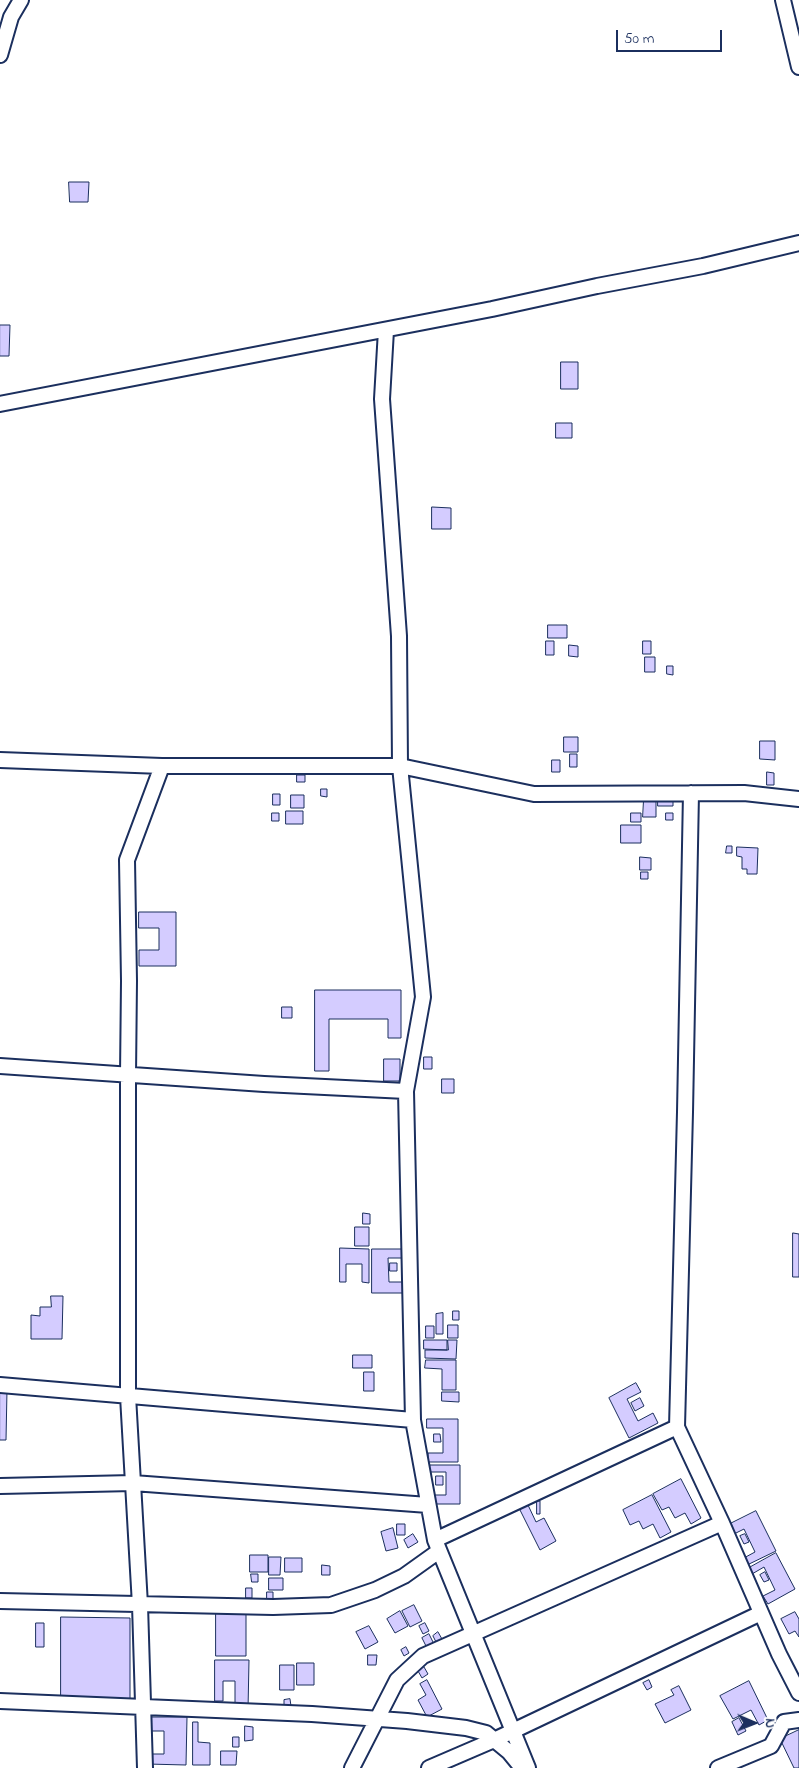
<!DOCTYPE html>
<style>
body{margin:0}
#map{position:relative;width:799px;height:1768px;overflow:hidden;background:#fff;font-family:"Indie Flower",sans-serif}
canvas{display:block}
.north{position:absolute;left:729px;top:1698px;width:50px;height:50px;-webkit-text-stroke:4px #fff;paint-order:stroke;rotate:91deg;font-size:14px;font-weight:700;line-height:20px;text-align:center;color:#1b2f5e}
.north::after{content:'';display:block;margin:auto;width:18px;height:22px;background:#1b2f5e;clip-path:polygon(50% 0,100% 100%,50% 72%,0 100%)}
.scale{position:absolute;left:616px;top:30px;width:106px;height:22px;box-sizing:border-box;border:2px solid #1b2f5e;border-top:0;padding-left:6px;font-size:15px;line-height:18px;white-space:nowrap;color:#1b2f5e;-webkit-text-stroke:4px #fff;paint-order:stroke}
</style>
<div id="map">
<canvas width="799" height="1768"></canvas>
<div class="north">N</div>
<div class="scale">50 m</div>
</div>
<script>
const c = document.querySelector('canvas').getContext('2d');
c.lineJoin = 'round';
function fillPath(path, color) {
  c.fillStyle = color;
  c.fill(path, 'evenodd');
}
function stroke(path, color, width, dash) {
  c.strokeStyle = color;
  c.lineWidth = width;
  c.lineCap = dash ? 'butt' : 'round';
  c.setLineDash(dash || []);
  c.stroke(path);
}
const building = new Path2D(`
 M69 182H89L88 202H70Z
 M0 325H10L9 356H0Z
 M561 362H578V389H561Z
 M556 423H572V438H556Z
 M432 507 451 508V529H432Z
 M548 625H567V638H548Z
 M546 641H554V655H546Z
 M643 641H651V654H643Z
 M569 645 578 646V657L569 656Z
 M645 657H655V672H645Z
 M667 666H673V675L667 674Z
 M564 737H578V752H564Z
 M760 741H775V760L760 759Z
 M570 754H577V767H570Z
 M552 760H560V772H552Z
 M767 772 774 773V785H767Z
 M297 775H305V782H297Z
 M321 789H327V797L321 796Z
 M273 794H280V805H273Z
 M291 795H304V808H291Z
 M658 798H673V806H658Z
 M644 799 656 800V817H643Z
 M286 811H303V824H286Z
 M272 813H279V821H272Z
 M631 813H641V822H631Z
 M666 813H673V820H666Z
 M621 825H641V843H621Z
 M727 846H732V853H726Z
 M737 847 758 848 757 874H747V869H742V857L737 856Z
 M640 857 651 858V870H640Z
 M641 872H648V879H641Z
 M139 912H176V966H139V950H159V928H139Z
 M315 990H401V1038H388V1019H329V1071H315Z
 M282 1007H292V1018H282Z
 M424 1057H432V1069H424Z
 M384 1059H400V1081H384Z
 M442 1079H454V1093H442Z
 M363 1213 370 1214V1224H363Z
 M355 1227H369V1246H355Z
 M793 1233 799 1234V1277H793Z
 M340 1248 369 1249V1283L362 1282V1264H346V1282H340Z
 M372 1249H407V1258H388L389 1282H407V1293H372Z
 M390 1263H397V1271H390Z
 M51 1296H63L62 1339H31V1315L40 1316V1307H51Z
 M453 1311H459V1320H453Z
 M443 1313V1334H436V1314Z
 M448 1325H458V1338H448Z
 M426 1326H434V1338H426Z
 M424 1340H447V1350L424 1349Z
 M448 1340H457L456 1359 425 1358V1350H448Z
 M353 1355H372V1368H353Z
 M426 1360H456V1390H442V1369L425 1368Z
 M364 1372H374V1391H364Z
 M636 1383 641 1392 627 1399 638 1421 653 1413 658 1423 629 1438 609 1398Z
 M0 1390H7L6 1440H0Z
 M442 1392H459V1402L442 1401Z
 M640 1398 644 1406 635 1411 631 1403Z
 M427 1419H458V1462H428V1453H443V1428H427Z
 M434 1434H440L441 1442H434Z
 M430 1465H460V1504H431L430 1495H446V1472H430Z
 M436 1476H443V1485H436Z
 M681 1479 701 1518 691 1524 685 1513 675 1518 669 1507 662 1510 653 1494Z
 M652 1495 671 1532 660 1538 653 1524 643 1529 639 1521 630 1525 623 1510Z
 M537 1501H540V1514H537Z
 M528 1505 536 1522 544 1518 556 1541 540 1550 520 1510Z
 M756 1511 776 1551 745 1566 742 1559 755 1552 744 1529 734 1534 730 1524Z
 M397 1524H405V1535H397Z
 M393 1528 398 1548 386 1551 381 1532Z
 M413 1534 418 1542 408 1548 404 1540Z
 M745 1534 749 1542 744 1544 740 1536Z
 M776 1553 795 1589 768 1604 763 1596 775 1590 764 1567 752 1574 749 1568Z
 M250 1555H268V1572H250Z
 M269 1557H281L280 1575H269Z
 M285 1558H302V1572H285Z
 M322 1565 330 1566V1575H322Z
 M765 1572 769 1580 764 1582 760 1575Z
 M251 1574H258V1582H252Z
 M269 1578H283V1590H269Z
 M246 1588H252V1598H246Z
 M267 1592H273V1600H267Z
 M414 1605 422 1621 410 1627 402 1611Z
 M216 1611H246V1656H216Z
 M400 1611 408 1626 395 1633 387 1619Z
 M795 1612 799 1619V1637L795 1631 789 1634 781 1619Z
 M61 1617 130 1618V1699L61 1698Z
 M36 1623H44V1647H36Z
 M425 1623 429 1631 423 1634 419 1626Z
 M369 1626 378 1642 365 1649 356 1632Z
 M438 1632 442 1639 436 1642 433 1636Z
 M429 1634 434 1644 427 1648 422 1638Z
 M406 1647 409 1653 404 1656 401 1650Z
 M368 1655H377L376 1665H368Z
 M215 1660H249L248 1710H235V1681H223V1701H215Z
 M297 1663H314V1685H297Z
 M280 1665H294V1690H280Z
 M424 1667 428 1674 422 1678 418 1671Z
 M427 1680 442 1709 427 1717 418 1700 426 1695 420 1684Z
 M649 1680 652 1687 647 1690 643 1683Z
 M749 1681 768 1720 759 1725 751 1710 733 1719 720 1696Z
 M679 1686 691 1710 665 1723 655 1704 674 1695 671 1690Z
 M290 1699 291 1706H284V1700Z
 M147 1717H187L186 1765 147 1764V1754H164V1731H147Z
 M739 1718 746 1731 738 1735 732 1722Z
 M193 1722H198V1742L210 1743V1765H193Z
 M245 1726 253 1727V1740L245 1741Z
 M799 1730V1768H794L780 1739Z
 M233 1737H239V1747H233Z
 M221 1751H237L236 1765H221Z`);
const street = new Path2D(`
 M783 0 799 67
 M0 55 11 17 21 0
 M386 330 382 399 399 636 400 766 423 997 406 1091
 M0 404 492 309 597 286 703 266 799 243
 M0 760 162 766H400L534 794 744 793 799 799
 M0 1066 264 1084 406 1091 413 1420 0 1385
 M413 1420 435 1540 528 1768
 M677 1427 685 1112 691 793
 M0 1486 133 1483 428 1505
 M435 1540 677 1427 722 1523 779 1654 799 1693
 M0 1601 273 1607 331 1605 375 1590 404 1576 439 1551
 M0 1701 312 1714 407 1721 466 1728 486 1733 509 1752 522 1768
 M145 1768 140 1605 128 1396V1075L129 981 127 860 162 766
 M352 1768 397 1680 423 1656 722 1523
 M429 1768 494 1740 761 1613
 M718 1768 771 1746 784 1722 799 1720`);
fillPath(building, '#d4ccff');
stroke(building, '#1b2f5e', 1);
stroke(street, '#1b2f5e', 18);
stroke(street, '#fff', 14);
</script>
